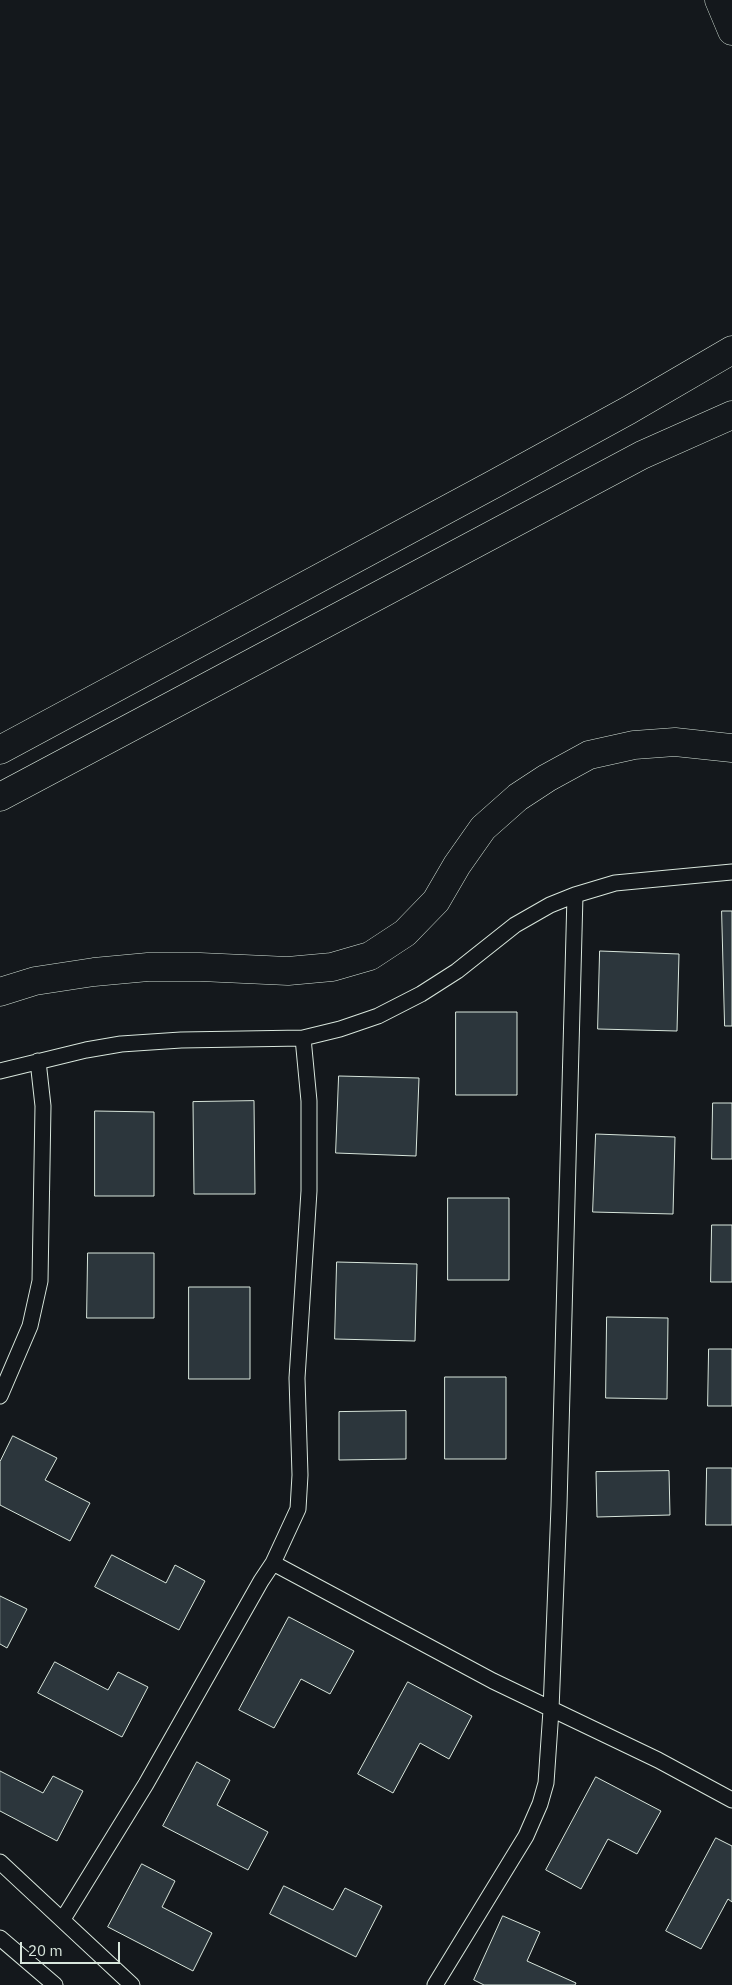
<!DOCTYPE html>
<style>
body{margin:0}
#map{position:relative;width:732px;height:1985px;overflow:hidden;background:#14181c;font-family:"IBM Plex Sans",sans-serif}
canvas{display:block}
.scale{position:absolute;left:20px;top:1942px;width:100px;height:22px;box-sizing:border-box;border:2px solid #d8e6dc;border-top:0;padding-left:6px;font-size:15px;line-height:18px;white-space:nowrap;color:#d8e6dc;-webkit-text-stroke:4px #14181c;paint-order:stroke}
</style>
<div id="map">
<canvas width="732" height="1985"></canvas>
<div class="scale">20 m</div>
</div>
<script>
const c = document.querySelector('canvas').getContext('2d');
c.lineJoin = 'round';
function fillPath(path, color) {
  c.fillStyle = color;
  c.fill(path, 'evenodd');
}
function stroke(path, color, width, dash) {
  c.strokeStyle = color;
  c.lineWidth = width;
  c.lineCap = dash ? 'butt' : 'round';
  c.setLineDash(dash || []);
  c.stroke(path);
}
const building = new Path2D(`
 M722 911H732V1026H725Z
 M600 951 679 954 677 1031 598 1029Z
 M456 1012H517V1095H456Z
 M339 1076 419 1078 416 1156 336 1153Z
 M254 1101 255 1194H194L193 1102Z
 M713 1103H732V1159H712Z
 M95 1111 154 1112V1196H95Z
 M596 1134 675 1137 673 1214 593 1212Z
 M448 1198H509V1280H448Z
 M712 1225H732V1282H711Z
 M88 1253H154V1318H87Z
 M337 1262 417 1264 415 1341 335 1339Z
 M189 1287H250V1379H189Z
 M607 1317 668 1318 667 1399 606 1398Z
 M709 1349H732V1406H708Z
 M445 1377H506V1459H445Z
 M406 1411V1459L339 1460V1412Z
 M13 1436 57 1458 45 1480 90 1503 70 1541 0 1505V1462Z
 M707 1468H732V1525H706Z
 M669 1471 670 1515 597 1517 596 1472Z
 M112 1555 166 1583 175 1565 205 1581 179 1630 95 1587Z
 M0 1596 27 1609 7 1648 0 1644Z
 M289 1617 354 1651 330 1694 301 1679 274 1728 239 1710Z
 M55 1662 108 1690 118 1672 148 1687 122 1737 38 1693Z
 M408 1682 472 1716 449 1759 420 1743 393 1793 358 1774Z
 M197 1762 230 1780 217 1805 268 1832 248 1870 163 1826Z
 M0 1771 43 1793 53 1776 83 1791 57 1841 0 1811Z
 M596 1777 661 1811 637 1854 608 1839 581 1889 546 1870Z
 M716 1838 732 1846V1902L728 1899 701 1949 666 1931Z
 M142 1864 175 1881 162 1907 212 1933 193 1971 108 1927Z
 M284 1886 333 1910 345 1888 382 1906 356 1957 270 1914Z
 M503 1916 540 1932 527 1961 576 1983 575 1985H484L474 1980Z`);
const service = new Path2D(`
 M0 1071 86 1050 121 1044 181 1040 303 1038 340 1029 378 1016 421 994 457 971 515 925 550 905 575 895 615 883 732 872
 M0 1396 30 1326 40 1281 43 1106 38 1061
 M273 1563 493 1681 658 1760 732 1800
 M0 1862 132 1985
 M63 1919 146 1784 261 1581 273 1563 298 1509 300 1475 297 1378 309 1191V1101L303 1038
 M0 1938 55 1985
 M435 1985 526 1836 540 1804 546 1783 551 1710 559 1506 575 895`);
const minor = new Path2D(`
 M0 992 35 981 94 972 148 967H200L288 971 332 967 370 956 405 933 436 901 457 865 483 828 518 797 547 778 589 755 634 745 675 742 732 748`);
const trunk = new Path2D(`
 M719 0 732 31
 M0 750 494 484 629 410 732 350
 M0 797 642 455 732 415`);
fillPath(building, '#2c363c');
stroke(building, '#d8e6dc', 1);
stroke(service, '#d8e6dc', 17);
stroke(minor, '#d8e6dc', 29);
stroke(trunk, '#d8e6dc', 29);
stroke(service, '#14181c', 15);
stroke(minor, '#14181c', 28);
stroke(trunk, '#14181c', 28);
</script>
